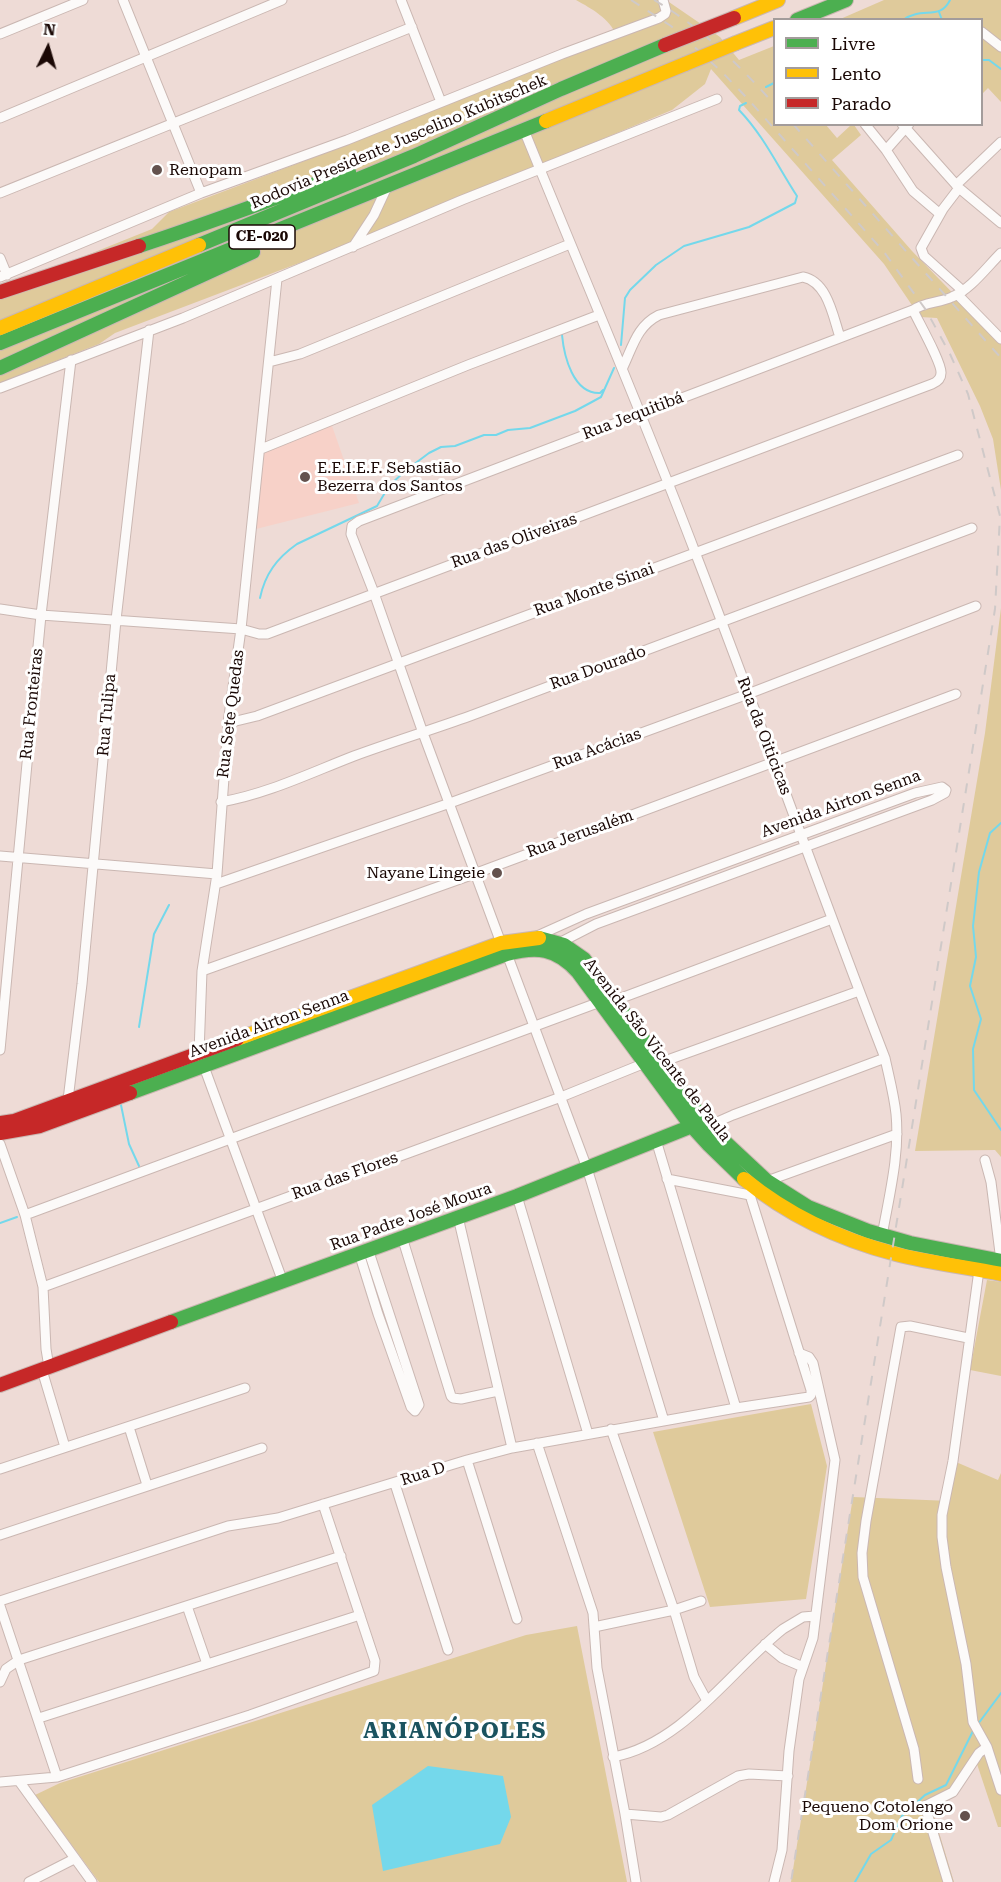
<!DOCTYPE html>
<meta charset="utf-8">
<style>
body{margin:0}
#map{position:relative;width:1001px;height:1882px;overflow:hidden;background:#eedbd6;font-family:"Roboto Serif",serif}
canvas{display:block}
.legend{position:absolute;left:773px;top:18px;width:210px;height:108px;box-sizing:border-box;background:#fff;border:2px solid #a39c9b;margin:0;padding:8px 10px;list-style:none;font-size:18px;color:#1a0805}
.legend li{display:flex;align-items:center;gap:12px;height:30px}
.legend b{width:30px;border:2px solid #a39c9b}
.north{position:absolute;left:18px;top:18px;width:60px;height:60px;-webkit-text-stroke:4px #fff;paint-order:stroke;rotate:5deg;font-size:16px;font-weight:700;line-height:24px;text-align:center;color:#1a0805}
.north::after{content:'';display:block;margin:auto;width:21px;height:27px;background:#1a0805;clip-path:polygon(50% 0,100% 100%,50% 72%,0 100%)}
</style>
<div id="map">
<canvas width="1001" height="1882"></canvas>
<ul class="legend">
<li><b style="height:8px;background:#4caf50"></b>Livre</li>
<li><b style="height:8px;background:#ffc107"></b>Lento</li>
<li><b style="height:8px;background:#c62828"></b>Parado</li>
</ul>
<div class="north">N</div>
</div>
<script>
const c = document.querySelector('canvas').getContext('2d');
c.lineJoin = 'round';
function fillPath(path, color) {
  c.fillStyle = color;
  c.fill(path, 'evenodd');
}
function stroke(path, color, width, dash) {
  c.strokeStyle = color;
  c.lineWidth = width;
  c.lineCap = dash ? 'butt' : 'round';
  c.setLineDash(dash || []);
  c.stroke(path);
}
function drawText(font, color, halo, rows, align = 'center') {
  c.font = font + ' "Roboto Serif",serif';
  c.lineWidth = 6;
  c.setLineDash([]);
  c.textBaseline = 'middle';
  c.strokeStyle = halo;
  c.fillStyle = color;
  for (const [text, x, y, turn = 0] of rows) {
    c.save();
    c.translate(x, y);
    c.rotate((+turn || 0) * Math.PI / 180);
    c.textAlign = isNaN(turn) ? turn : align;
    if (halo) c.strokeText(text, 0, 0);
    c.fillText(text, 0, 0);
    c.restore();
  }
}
const built = new Path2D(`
 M331 423 359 503 256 529 264 451Z`);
const green = new Path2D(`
 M576 0H666L720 37 739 60 774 46V124L826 125 837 138 851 125H854L861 135 832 160 912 251 1001 343V490L993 439 980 406 937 318 920 317 884 264 711 69 705 84 672 110 365 238 115 333 99 344 0 383V290L152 229 169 212 349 144 617 36C609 18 592 9 576 0Z
 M884 0H1001V102L988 88 982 94V20H838Z
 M1001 608V1157L995 1150 915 1151 985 733Z
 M987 1280 1001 1282V1376L970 1370Z
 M811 1404 827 1466 806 1599 710 1607 653 1432Z
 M956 1462 998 1480 1001 1473V1827H998L976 1761 954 1794 931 1806 954 1882H791L853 1497 950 1501Z
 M577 1626 627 1882H99L35 1795 60 1783 526 1635Z`);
const water = new Path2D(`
 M428 1766 503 1776 511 1817 500 1844 383 1871 372 1805Z`);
const stream = new Path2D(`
 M939 12 942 20
 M903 20C922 6 940 21 950 0
 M982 60H989L1001 69
 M766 87 774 83
 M562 335C564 356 573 394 600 393L603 390
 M621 345 625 298 630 290 656 265 684 246 749 227 795 203 797 196C778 167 764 136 739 110L740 106 746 103
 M260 598C265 574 277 558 297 544L377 506 389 486 405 471 429 453 441 447 455 446 484 435H496L508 430 530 428 575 411 590 403 601 397 614 368
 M1001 823 990 833 979 872 973 926 976 957 970 986 981 1019 973 1049 974 1090 1001 1130
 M139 1027 154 934 169 905
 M121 1105 129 1144 139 1166
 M0 1223 17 1217
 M978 1724 1001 1693
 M855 1882 871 1854 891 1840 902 1816 925 1795 946 1785 973 1731`);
const street = new Path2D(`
 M123 0 201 193
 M401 0 441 102
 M982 32 1001 47
 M0 34 83 0
 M0 118 282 0
 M865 124 886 150 913 191 940 214
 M902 124 959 188 1001 223
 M524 130C581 271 641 410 695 552 760 720 820 890 885 1058 889 1077 894 1095 896 1114 900 1154 889 1196 882 1236
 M886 150 909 124
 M956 185 1001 142
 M959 188 943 209 921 248 924 256 963 291
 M0 193 412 27
 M353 247 374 215 387 187
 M0 258 7 275
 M0 277 201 193 347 140 562 54 659 18 665 14 666 11 663 0
 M277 279 241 629 228 723 217 874 202 971 199 1053 283 1282
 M958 295 1001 339
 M269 362 300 354 570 244
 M623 367C633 346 637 326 659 315L803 277C828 282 833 317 840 337
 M0 388 183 318 462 200 717 99
 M261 449 468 365 599 315
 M0 609 41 615 241 629 259 634H267L932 384C937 382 941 379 941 373 942 363 918 321 913 310
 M228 723 257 716 958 455
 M221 802C267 794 310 773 354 756 392 742 431 730 470 716 638 654 805 591 972 528
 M0 856 217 874
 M216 884 450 803 748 694 976 606
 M537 936 586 914 915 793 942 787 946 790 945 793 932 800 596 924 561 942
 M501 943 423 733 374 593 351 534 352 526 359 521 913 310C925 302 939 303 952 297 971 289 986 268 1001 253
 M507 954 587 1168 664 1421
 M202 971 474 874 956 694
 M616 1000 832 919
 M0 1050 41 615 71 360
 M662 1062 859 991
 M68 1100 82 984 116 620 149 330
 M708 1126 733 1115 885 1058
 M656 1140 736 1408
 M0 1144 25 1215 43 1287 46 1349 49 1367
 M985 1160 991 1182 1001 1261
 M667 1179 750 1195
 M767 1181 897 1134
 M517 1196 588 1434
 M25 1215 600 1002
 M458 1217 512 1448
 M402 1237 451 1396 453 1398 461 1399 498 1391
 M359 1253 378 1314 411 1407 415 1411 419 1405 368 1249
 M979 1270 953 1461 942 1515V1537L946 1567 966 1664 973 1722 987 1747 1001 1790
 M43 1287 561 1097 645 1063
 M42 1370 65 1447
 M129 1427 147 1485
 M611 1429 674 1610 694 1677 707 1701
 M537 1443 593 1613 597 1668 625 1814 636 1882
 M467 1460 517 1619
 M0 1469 245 1388
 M395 1484 448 1650
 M0 1535 262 1448
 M0 1601 228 1526 278 1518 467 1460 512 1448 736 1408 809 1397 811 1395V1390L750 1195 751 1185
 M0 1606 57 1777
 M187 1606 207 1664
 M594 1627 674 1610 701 1601
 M765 1644 782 1658 803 1667
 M0 1682 6 1669 19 1660 341 1556
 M39 1718 360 1615
 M613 1757C683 1744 730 1671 783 1629L803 1617 815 1616
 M918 1779 914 1749 863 1577 862 1553 866 1521 901 1327 910 1326 968 1338
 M19 1781 92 1882
 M0 1782 57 1777 250 1715 374 1671 375 1661 323 1504
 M625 1814 661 1817 668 1815 738 1776 749 1774 788 1776
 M29 1882 74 1859
 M774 1882 782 1850 789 1751 799 1679 813 1638 835 1460 813 1363 809 1357 799 1353
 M948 1882 925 1806 953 1792 979 1753 987 1747`);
const fast = new Path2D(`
 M797 20 846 0
 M199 245 414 156 561 89 665 45
 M139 246C210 223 279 196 349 172
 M0 343 546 121
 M0 368 253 252
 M539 938 564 945 584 959 708 1126 767 1181 808 1207 868 1231 910 1243 1001 1261
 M130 1093 507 954C537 946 556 948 578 972L689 1123 709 1145 744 1179
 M171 1322 517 1196 692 1126`);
const slow = new Path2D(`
 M734 18 778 0
 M736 43 774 28
 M546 121 685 64
 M0 328 199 245
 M237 1039 501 943 539 938
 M744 1179C788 1215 842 1240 896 1254 931 1263 966 1267 1001 1274`);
const jam = new Path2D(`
 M0 292 139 246
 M0 1123 14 1121 237 1039
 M0 1133 40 1126 130 1093
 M0 1385 171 1322`);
const rail = new Path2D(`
 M631 0 671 26 721 71 747 98 884 252 926 310 950 354 968 394 1000 516 995 609 791 1882
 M654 0C701 27 739 65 774 104
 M793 124 1001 358`);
const slowBridge = new Path2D(`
 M685 64 736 43`);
const jamBridge = new Path2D(`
 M665 45 734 18`);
const markers = [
 [157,170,6,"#64524e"],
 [305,477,6,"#64524e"],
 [497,873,6,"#64524e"],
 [965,1816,6,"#64524e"]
];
const shields = [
 [262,237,66]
];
const shieldNames = [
 ["CE-020",262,237]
];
const streetNames = [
 ["Rodovia Presidente Juscelino Kubitschek",399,142,-23],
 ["Rua Jequitibá",633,416,-21],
 ["Rua das Oliveiras",514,541,-20],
 ["Rua Monte Sinai",594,590,-20],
 ["Rua Dourado",598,668,-20],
 ["Rua Fronteiras",32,704,-84],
 ["Rua Sete Quedas",231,714,-83],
 ["Rua Tulipa",107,715,-85],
 ["Rua da Oiticicas",764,736,69],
 ["Rua Acácias",597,749,-20],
 ["Avenida Airton Senna",841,804,-20],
 ["Rua Jerusalém",580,834,-20],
 ["Avenida Airton Senna",269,1024,-20],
 ["Avenida São Vicente de Paula",657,1050,52],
 ["Rua das Flores",345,1176,-20],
 ["Rua Padre José Moura",411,1217,-20],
 ["Rua D",423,1474,-18]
];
const poiNames = [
 ["Renopam",169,170],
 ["E.E.I.E.F. Sebastião",317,468],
 ["Bezerra dos Santos",317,486],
 ["Nayane Lingeie",485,873,"right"],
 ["Pequeno Cotolengo",953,1807,"right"],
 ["Dom Orione",953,1825,"right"]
];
const districtNames = [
 ["ARIANÓPOLES",455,1732]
];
fillPath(built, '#f7d1c8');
fillPath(green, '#dfca9b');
fillPath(water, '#74d8eb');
stroke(stream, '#74d8eb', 2);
stroke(street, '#cab7b2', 11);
stroke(fast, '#cab7b2', 16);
stroke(slow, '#cab7b2', 16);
stroke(jam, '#cab7b2', 16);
stroke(street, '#fcfaf9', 9);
stroke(fast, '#4caf50', 14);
stroke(slow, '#ffc107', 14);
stroke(jam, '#c62828', 14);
stroke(rail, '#cfc9c8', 2, [10, 10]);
stroke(slowBridge, '#cab7b2', 16, []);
stroke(jamBridge, '#cab7b2', 16, []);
stroke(slowBridge, '#ffc107', 14);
stroke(jamBridge, '#c62828', 14);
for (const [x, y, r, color] of markers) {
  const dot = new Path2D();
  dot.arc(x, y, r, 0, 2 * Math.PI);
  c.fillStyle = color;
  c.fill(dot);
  stroke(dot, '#fff', 2);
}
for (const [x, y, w] of shields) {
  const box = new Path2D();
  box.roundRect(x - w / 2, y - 12, w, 24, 4.5);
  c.fillStyle = '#fff';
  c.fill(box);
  stroke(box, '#1a0805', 1.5);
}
drawText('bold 15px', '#1a0805', null, shieldNames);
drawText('16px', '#1a0805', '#fff', streetNames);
drawText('16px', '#1a0805', '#fff', poiNames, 'left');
c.letterSpacing = '1.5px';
drawText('bold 22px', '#1b535f', '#fff', districtNames);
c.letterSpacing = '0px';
</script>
